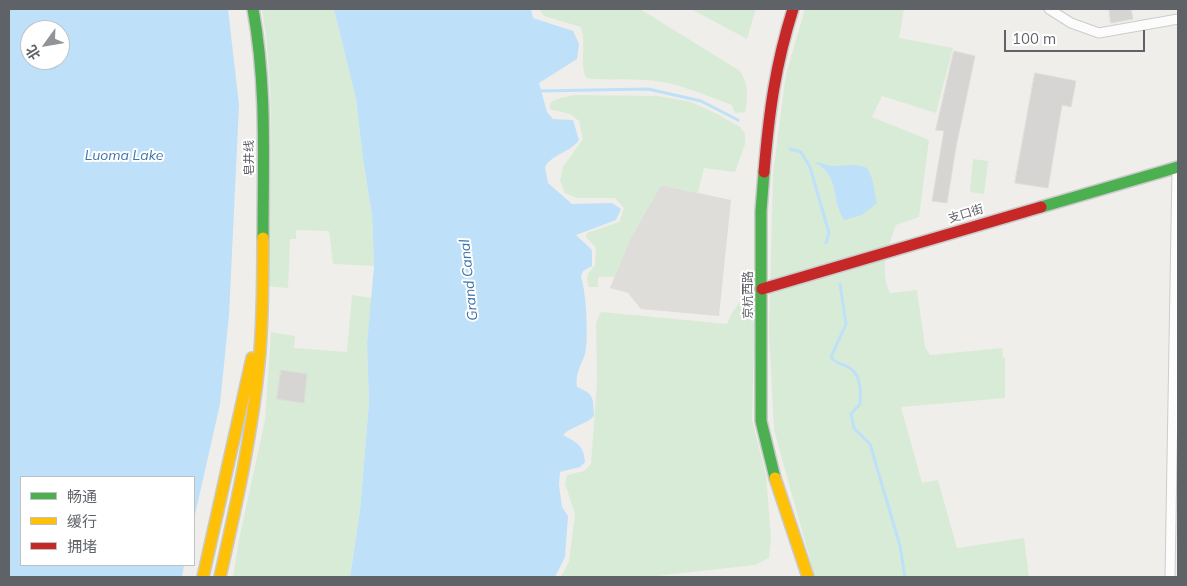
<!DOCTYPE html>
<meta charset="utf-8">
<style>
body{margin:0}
#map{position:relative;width:1187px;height:586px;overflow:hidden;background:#efeeea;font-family:Mulish,"Noto Sans SC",sans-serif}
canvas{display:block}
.frame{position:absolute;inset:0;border:10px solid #5f6368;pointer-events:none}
.legend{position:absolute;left:20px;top:476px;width:175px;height:90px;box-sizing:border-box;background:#fff;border:1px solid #bfc1c3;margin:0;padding:6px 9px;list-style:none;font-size:15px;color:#5f6368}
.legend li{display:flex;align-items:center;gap:10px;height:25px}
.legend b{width:25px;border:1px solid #bfc1c3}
.north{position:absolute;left:20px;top:20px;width:50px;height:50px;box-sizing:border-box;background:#fff;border:1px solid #bfc1c3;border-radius:50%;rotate:238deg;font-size:14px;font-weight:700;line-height:20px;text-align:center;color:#5f6368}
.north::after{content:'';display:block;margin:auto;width:18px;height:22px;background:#919496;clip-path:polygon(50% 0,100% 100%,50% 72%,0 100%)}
.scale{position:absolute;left:1004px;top:30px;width:141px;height:22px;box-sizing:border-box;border:2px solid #5f6368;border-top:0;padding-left:6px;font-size:15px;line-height:18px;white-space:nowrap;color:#5f6368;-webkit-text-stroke:4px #fff;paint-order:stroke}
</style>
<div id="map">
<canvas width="1187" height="586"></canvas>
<div class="frame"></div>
<ul class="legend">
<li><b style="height:6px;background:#4caf50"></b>畅通</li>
<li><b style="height:6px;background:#ffc107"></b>缓行</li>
<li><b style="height:6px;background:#c62828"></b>拥堵</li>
</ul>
<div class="north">北</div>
<div class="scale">100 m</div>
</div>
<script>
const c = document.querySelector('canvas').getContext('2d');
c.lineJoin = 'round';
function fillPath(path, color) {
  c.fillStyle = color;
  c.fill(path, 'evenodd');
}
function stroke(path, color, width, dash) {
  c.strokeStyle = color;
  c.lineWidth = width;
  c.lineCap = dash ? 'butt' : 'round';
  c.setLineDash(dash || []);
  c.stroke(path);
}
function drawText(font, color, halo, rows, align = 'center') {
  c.font = font + ' Mulish,"Noto Sans SC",sans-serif';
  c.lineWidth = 4;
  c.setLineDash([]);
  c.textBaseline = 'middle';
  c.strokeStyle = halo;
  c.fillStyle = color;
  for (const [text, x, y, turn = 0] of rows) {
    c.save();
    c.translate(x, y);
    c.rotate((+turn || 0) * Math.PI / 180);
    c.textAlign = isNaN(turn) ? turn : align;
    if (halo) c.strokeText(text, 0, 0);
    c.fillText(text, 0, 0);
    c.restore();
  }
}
const industrial = new Path2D(`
 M661 185 731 200 719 316 641 309 628 293 610 288 629 241Z`);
const green = new Path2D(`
 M262 9H334L356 99 363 159 372 215 374 266 333 264 329 231 296 230V239H290L288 288 267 286C270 194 277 100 262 9Z
 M539 9H640L740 71C749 86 748 96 745 112L735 113 732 105C704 95 675 81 645 80 625 78 606 81 586 78 579 61 587 44 581 27L544 16Z
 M691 9H756L747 39Z
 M805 9H904L899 38 953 48 936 113 882 96 872 117 929 140 919 217 896 225C888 248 879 270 890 293L917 290 925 347 930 355 1002 348 1003 357 1005 358V398L901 407 922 483 938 480 957 548 1024 538 1029 577H815L774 430 769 331 773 173 786 74Z
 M575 95 658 96 691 102 719 115 740 127 745 134V144L735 172 704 168 698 193 661 185 629 241 615 277H598V287H589C585 276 588 273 595 265L596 248 586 237 587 233 619 222 624 208 615 198H577L565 193 560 181 563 167 583 139 579 121 570 114 550 109V103L557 99Z
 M973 159 988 161 984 194 970 192Z
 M352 295 372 298 367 344 369 402 360 511 350 577H233L239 540 265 420 271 332 295 336 294 348 347 352Z
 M755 298 752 420 766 475 771 537 769 558 755 565 648 577H561L569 561 575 514 565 484 567 475 584 471 591 464 597 381 596 323 601 312 727 324 732 313 742 299Z`);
const water = new Path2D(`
 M9 9H228L239 105 229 315 220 404 194 519V477H21V565H184L182 577H9ZM30 30H60V60H30Z
 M334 9H531L533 18 573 31 579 44 577 59 539 83 547 112 553 119 573 120 579 140C570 153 553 153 545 167L548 183 572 204 612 203 621 209 616 220 576 235 592 250V266L583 271 581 277C586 290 589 339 585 354 581 366 575 373 577 387 594 394 593 397 594 416 586 425 571 426 563 435 576 442 584 445 585 462L580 467 560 472 559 485 562 507 568 516 565 557 555 577H350L360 511 369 402 367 344 374 266 372 215 363 159 356 99Z
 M814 162C821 162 827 166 834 166 846 166 855 163 867 168 875 180 873 190 877 203L862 215 844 220C830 196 841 177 814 162Z`);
const stream = new Path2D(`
 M537 91 648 89 701 101 738 120
 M790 149 801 152 810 167 829 233 826 243
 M840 284 846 324 831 357C836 364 841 363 848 367 861 373 861 392 860 404L851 414 854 428 870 444 900 546 905 577`);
const building = new Path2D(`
 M1109 9H1131L1133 19 1111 23Z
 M954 51 975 56 956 147 947 203 932 201 944 131 936 130Z
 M1035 73 1076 81 1071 107 1062 105 1048 188 1015 183Z
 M281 370 307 374 304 403 277 399Z`);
const street = new Path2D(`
 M1049 9 1071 23 1099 33 1178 19
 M1170 577 1177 168`);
const fast = new Path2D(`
 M253 9C267 85 263 161 263 238
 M764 172 761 211V421L775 478
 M1041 207 1178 167`);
const slow = new Path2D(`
 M775 478 808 577
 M203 577 252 358
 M220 577C236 506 252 435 259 363 263 322 263 280 263 238`);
const jam = new Path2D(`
 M764 172C769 113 775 66 793 9
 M762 289 1041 207`);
const streetNames = [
 ["皂井线",249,158,-90],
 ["支口街",966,214,-17],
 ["京杭西路",748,295,-90]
];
const waterNames = [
 ["Luoma Lake",124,156],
 ["Grand Canal",469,280,-96]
];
fillPath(industrial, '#dfddda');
fillPath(green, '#d8ebd6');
fillPath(water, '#bfe0f9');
stroke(stream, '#bfe0f9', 3);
fillPath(building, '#d6d5d3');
stroke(building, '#deddd9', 1);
stroke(street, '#cbcccc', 11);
stroke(fast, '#cacacb', 14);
stroke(slow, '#cacacb', 14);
stroke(jam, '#cacacb', 14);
stroke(street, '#fdfcfc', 9);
stroke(fast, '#4caf50', 11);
stroke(slow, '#ffc107', 11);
stroke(jam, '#c62828', 11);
drawText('12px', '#5f6368', '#fff', streetNames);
drawText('italic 14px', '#4174aa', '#fff', waterNames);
</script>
